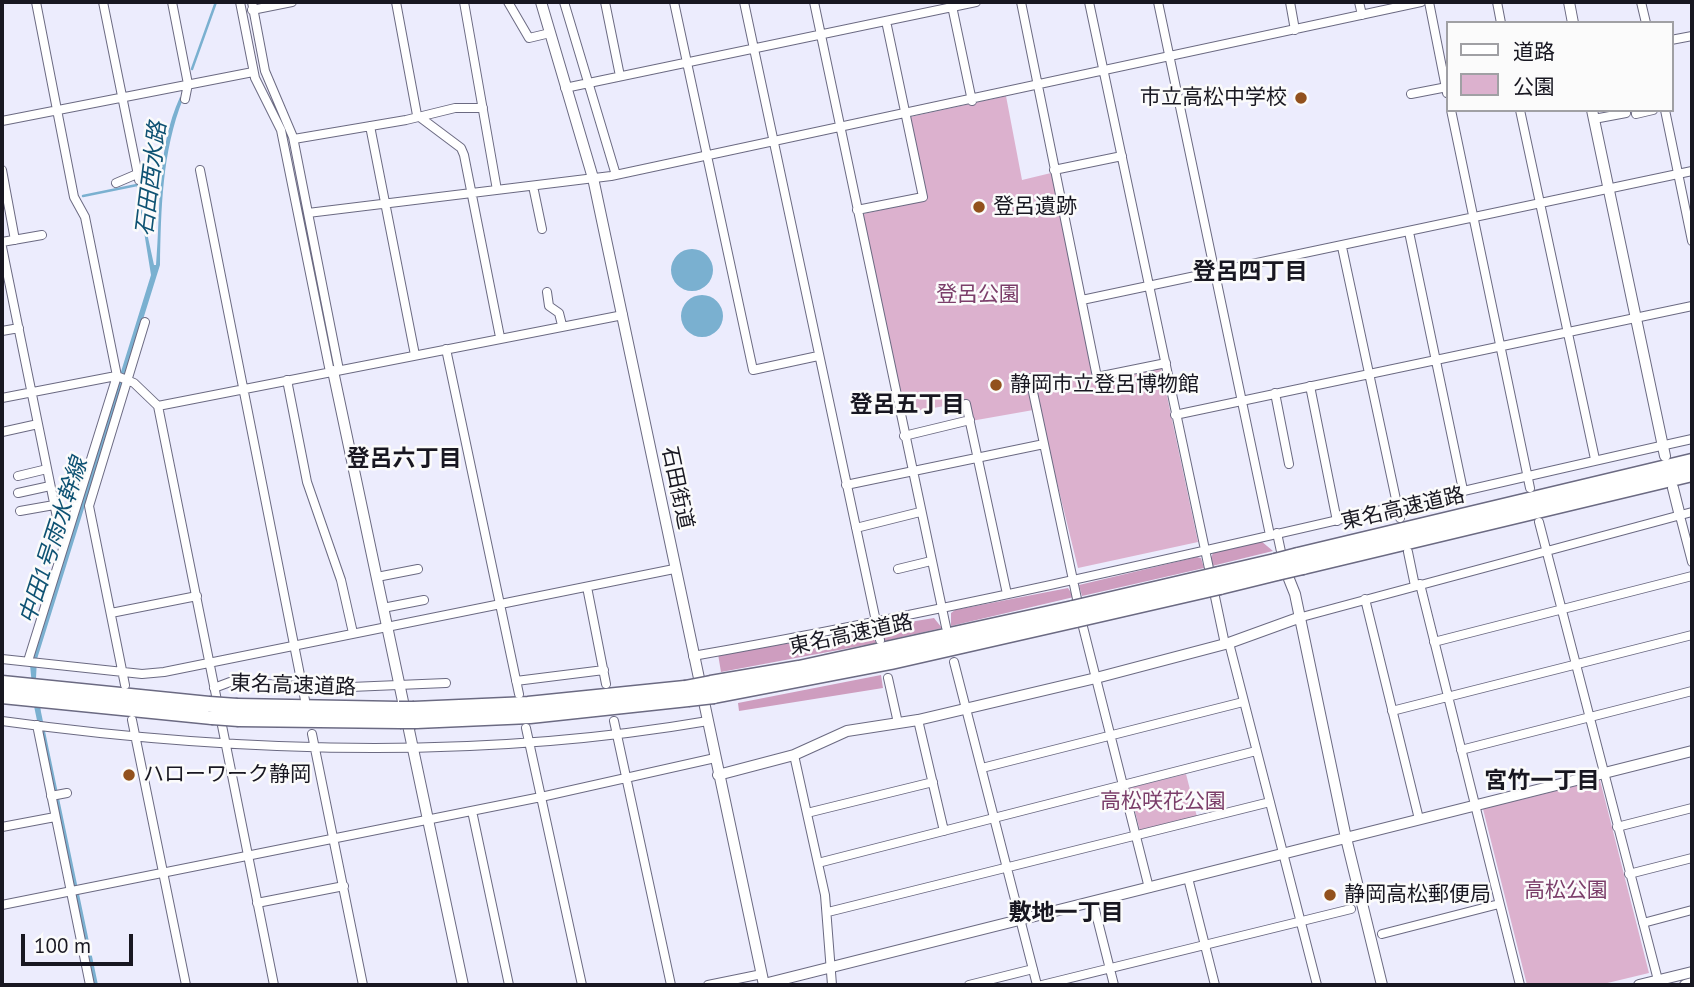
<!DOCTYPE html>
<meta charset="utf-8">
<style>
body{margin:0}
#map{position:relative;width:1694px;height:987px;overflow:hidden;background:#ececfd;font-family:"PT Sans","Noto Sans JP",sans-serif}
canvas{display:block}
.frame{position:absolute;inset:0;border:4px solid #181721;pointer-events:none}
.legend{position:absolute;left:1446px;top:21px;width:228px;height:91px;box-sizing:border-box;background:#fbfbfb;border:2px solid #a0a0a4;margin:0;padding:9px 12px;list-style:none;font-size:21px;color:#181721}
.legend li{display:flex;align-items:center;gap:14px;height:35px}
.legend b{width:35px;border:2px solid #a0a0a4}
.scale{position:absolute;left:21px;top:934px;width:112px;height:32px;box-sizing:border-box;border:4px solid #181721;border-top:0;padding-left:9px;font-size:21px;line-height:24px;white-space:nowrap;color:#181721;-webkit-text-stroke:5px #fbfbfb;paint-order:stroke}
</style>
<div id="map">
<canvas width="1694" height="987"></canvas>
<div class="frame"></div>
<ul class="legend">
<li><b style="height:9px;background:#fff"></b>道路</li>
<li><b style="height:19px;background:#dcb1ce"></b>公園</li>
</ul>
<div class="scale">100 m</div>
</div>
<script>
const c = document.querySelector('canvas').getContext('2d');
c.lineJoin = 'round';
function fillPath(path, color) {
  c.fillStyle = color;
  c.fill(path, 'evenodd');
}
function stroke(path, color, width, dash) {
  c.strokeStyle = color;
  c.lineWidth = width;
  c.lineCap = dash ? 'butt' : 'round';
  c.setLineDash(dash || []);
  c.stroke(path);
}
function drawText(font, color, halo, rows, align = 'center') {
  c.font = font + ' "PT Sans","Noto Sans JP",sans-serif';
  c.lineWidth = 5;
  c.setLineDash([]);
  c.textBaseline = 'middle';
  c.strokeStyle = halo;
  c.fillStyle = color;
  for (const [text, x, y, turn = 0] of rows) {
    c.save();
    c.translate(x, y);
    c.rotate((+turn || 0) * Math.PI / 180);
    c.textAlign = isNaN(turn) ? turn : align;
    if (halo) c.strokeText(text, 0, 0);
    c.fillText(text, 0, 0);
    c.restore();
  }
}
const green = new Path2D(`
 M1006 96 1022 180 1051 173 1095 381 1161 368 1198 542 1078 568 1039 409 971 421 968 402 904 413 863 214 927 200 910 117Z
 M1186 774 1197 817 1140 831 1129 788Z
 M1600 780 1649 973 1599 985H1527L1483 809Z`);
const forest = new Path2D(`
 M1261 541 1273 551 1212 566 1210 560 1213 553Z
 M1197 557 1201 558 1204 568 1082 596 1079 585Z
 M1068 588 1074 597 951 626V613L955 610Z
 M934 618 942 628 884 641 885 626Z
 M871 631 876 643 721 672 718 654Z
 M881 675 883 688 739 711 738 703Z`);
const water = new Path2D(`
 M180 97 183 99C162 151 161 210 160 265L37 659 36 678 41 712 98 985H92L34 706 30 665 151 275 136 182 154 265H156C161 208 156 150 180 97Z
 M671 270a21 21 0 1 1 42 0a21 21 0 1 1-42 0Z
 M681 316a21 21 0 1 1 42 0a21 21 0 1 1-42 0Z`);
const stream = new Path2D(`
 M192 69 216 2
 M83 196 137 185`);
const minor = new Path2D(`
 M103 2 139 180
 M172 2 188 84 185 99
 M240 2 255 78 281 130 330 372
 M252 2 265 71 293 137 339 370
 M396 2 417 115 461 148 464 155 500 337
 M464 2 497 190
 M508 2 529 38 550 33
 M564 2 616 175
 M605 2 620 76
 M674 2 753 370 818 356
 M744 2 880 640
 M814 2 946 627
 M1021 2 1097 377 1166 363
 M1089 2 1225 644
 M1158 2 1270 535
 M1290 2 1295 30
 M1359 2 1362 15
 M1429 2 1447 93
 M1497 2 1501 23
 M1641 2 1646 23
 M952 6 972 101
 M252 10 292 2
 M1671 40 1692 36
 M565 88 976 2
 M1411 94 1447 87
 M1451 110 1530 488
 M1520 110 1595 459
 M1665 110 1692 241
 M1636 114 1653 110
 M1594 119 1626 113
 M2 121 253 72
 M370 126 415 355
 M294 139 406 120 455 108H483
 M2 170 15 240
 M200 170 305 700
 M1054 170 1122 156
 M116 183 137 174
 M533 186 542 229
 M857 210 923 197 886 21
 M308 213 611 176 1421 2
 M1409 232 1463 490
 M2 242 42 235
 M2 247 62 542
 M1342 247 1400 518
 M547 292 549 306 559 313 562 325
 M1082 300 1692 171
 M2 331 19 328
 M446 349 519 694
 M117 376 134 383 158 406 274 985
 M1030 378 1083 627 1149 888
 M287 380 307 482 341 580 353 633
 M1310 386 1337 521
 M1275 393 1289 464
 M2 398 116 376
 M966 404 1007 594
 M158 406 623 315
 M1175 415 1692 306
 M2 432 38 424
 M904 436 970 420
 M18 476 47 469
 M846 485 1044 444
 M18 493 50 486
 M20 511 54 505
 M1680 516 1692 562
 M1539 522 1658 980
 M856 528 920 512
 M1277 533 1283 561
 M1408 552 1415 586
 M898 569 931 561
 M377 577 418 569
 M1420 584 1520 985
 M587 587 606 684
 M1365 599 1419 819
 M383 608 424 600
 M111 613 197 596
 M1298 618 1692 512
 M1434 642 1692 576
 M1229 643 1317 985
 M693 656C1029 597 1359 513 1692 439
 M2 659 142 674 164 672 674 569
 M28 661 117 376 85 217 74 197 36 2
 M954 662 1037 985
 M888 678 898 723
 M516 681 604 670
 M125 685 89 506 145 322
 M214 688 230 682 303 686
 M303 689 446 683
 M1392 711 1692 635
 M132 720 186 985
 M918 720 944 831
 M2 721C234 753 476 761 708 721
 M614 721 671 985
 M37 725 90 985
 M526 728 582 985
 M312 734 363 985
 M1461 750 1692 691
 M794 755 825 895 832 985
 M982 768 1243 702
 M51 796 67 793
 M472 811 509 985
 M807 813 933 782
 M2 827 55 817
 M1617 827 1692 808
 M818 863 1256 751
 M1629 874 1692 858
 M1188 878 1215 985
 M1093 902 1114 985
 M257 903 344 886
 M2 905 541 797 715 758
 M828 912 1270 802
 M1643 923 1692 910
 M1382 934 1499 904
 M708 985 762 974
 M969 985 1033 969
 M1042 985 1351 909`);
const tertiary = new Path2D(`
 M541 2 593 178 764 985
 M1569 2 1573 23
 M1592 110 1665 456
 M333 371 463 985
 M1673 488 1680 516
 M1289 579 1295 594 1346 838 1382 985
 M718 775 794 755 847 731 918 720 1096 678 1229 643 1298 618
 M764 984 1692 751
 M1639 985 1692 972
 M1685 985 1692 983`);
const motorway = new Path2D(`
 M1298 555 1692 461
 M1303 567 1692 474
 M1219 574 1275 561
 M1220 587 1277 573
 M2 683 209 704
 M711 683 799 668 1073 608
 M2 696 212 717
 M714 696 891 662 1076 620
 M237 706 399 709
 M414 709 528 704 685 688
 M239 719 400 721
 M416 721 530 716 688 699`);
const motorwayBridge = new Path2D(`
 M1275 561 1298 555
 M1277 573 1303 567
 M1073 608 1219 574
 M1076 620 1220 587
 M685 688 711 683
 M688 699 714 696
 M209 704 237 706
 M399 709H414
 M212 717 239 719
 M400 721H416`);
const markers = [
 [1301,98,7,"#92511d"],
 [979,207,7,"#92511d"],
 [996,385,7,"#92511d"],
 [129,775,7,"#92511d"],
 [1330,895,7,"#92511d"]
];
const poiNames = [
 ["市立高松中学校",1287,98,"right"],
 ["登呂遺跡",993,207],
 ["静岡市立登呂博物館",1010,385],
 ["ハローワーク静岡",143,775],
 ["静岡高松郵便局",1344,895]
];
const parkNames = [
 ["登呂公園",978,295],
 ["高松咲花公園",1163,802],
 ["高松公園",1566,891]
];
const streetNames = [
 ["石田街道",677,488,78],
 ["東名高速道路",1403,509,-13],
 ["東名高速道路",851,635,-12],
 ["東名高速道路",293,686,2]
];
const waterNames = [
 ["石田西水路",152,179,-83],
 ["中田1号雨水幹線",54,541,-72]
];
const neighbourhoodNames = [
 ["登呂四丁目",1250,272],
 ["登呂五丁目",907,405],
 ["登呂六丁目",404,459],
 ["宮竹一丁目",1542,781],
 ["敷地一丁目",1066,913]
];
fillPath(green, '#dcb1ce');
fillPath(forest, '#ce9dbf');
fillPath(water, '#7ab0d0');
stroke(stream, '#7ab0d0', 2.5);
stroke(minor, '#6b6a82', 10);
stroke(tertiary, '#6b6a82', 12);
stroke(motorway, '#6b6a82', 17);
stroke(minor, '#fff', 8);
stroke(tertiary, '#fff', 10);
stroke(motorway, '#fff', 14);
stroke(motorwayBridge, '#6b6a82', 17, []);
stroke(motorwayBridge, '#fff', 14);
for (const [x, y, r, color] of markers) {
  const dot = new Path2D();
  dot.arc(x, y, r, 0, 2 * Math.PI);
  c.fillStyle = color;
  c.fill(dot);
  stroke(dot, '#fbfbfb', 2.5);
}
drawText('21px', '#181721', '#fbfbfb', poiNames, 'left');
drawText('21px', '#7b3e6a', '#fbfbfb', parkNames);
drawText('21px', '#181721', '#fbfbfb', streetNames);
drawText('italic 23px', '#0e5273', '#fbfbfb', waterNames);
drawText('bold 23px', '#181721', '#fbfbfb', neighbourhoodNames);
</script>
